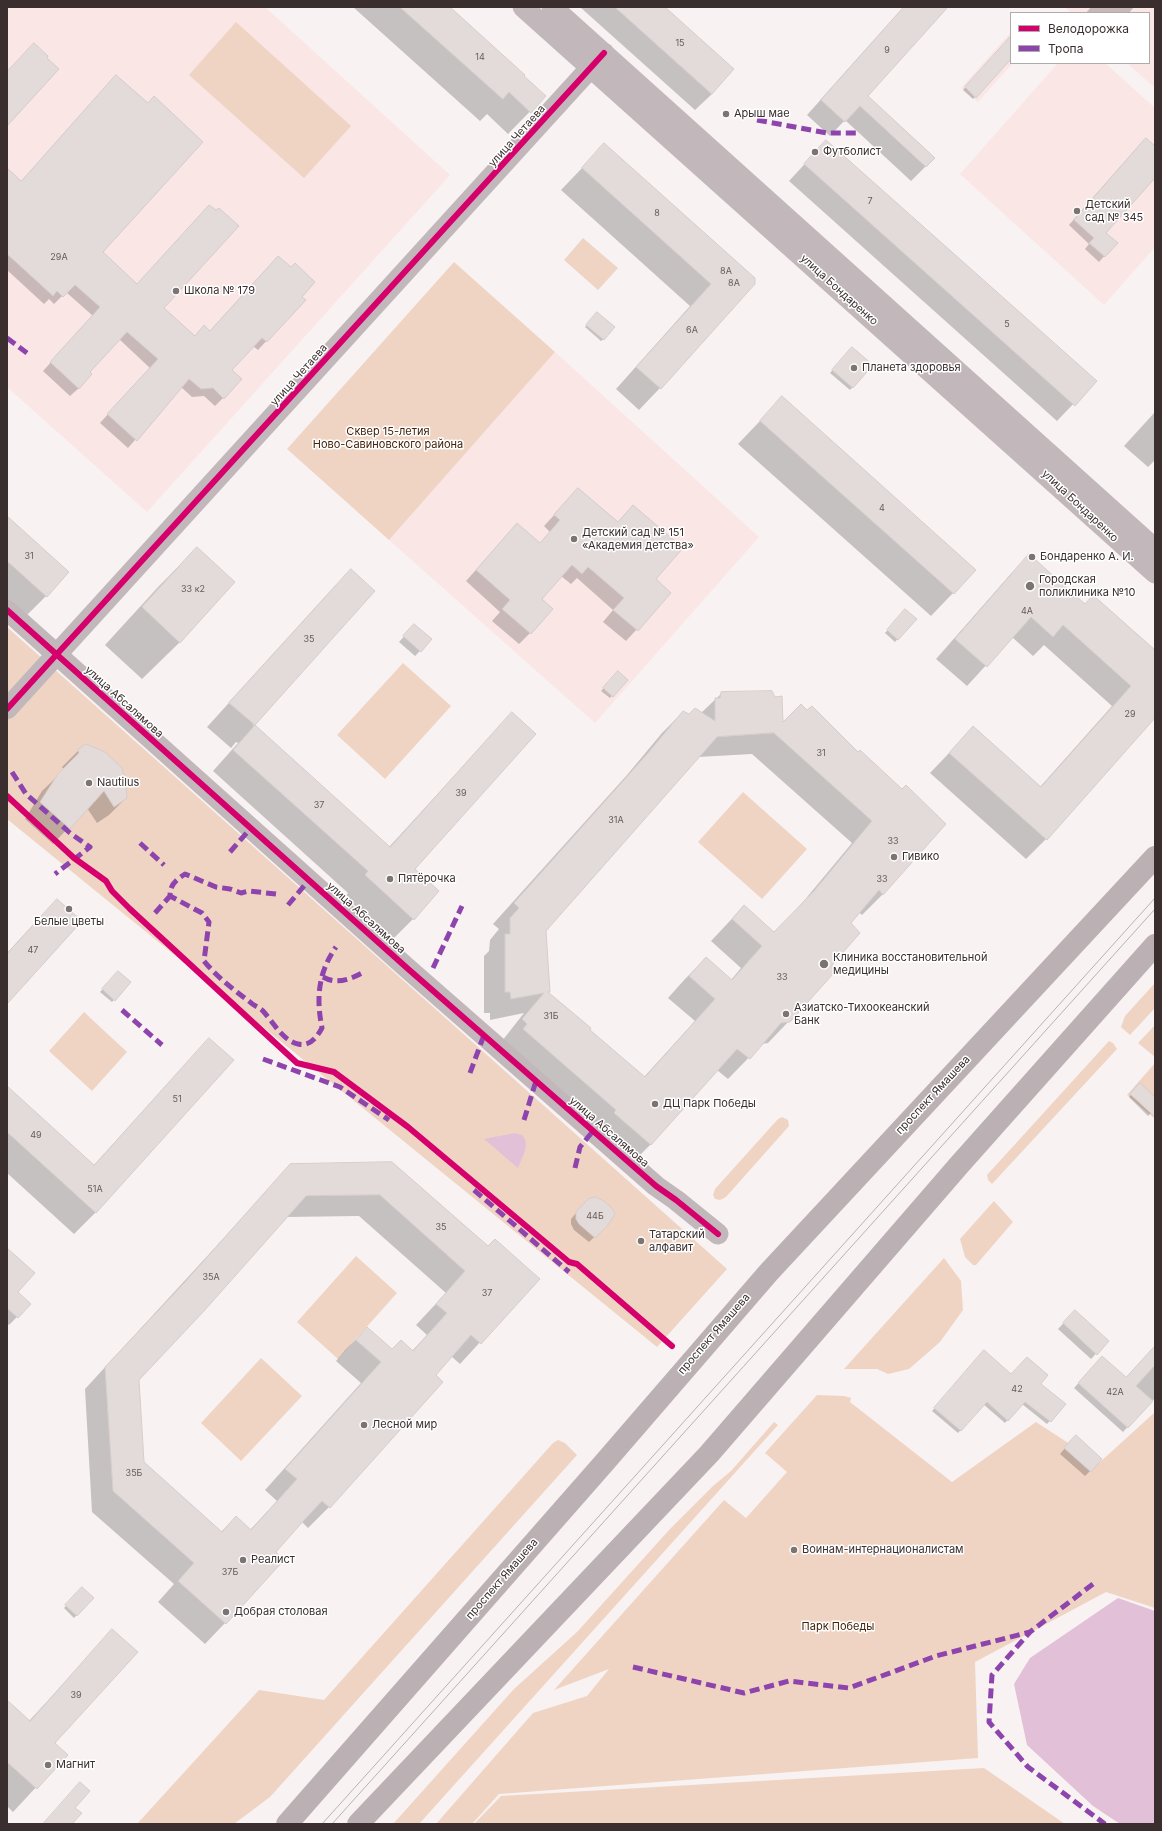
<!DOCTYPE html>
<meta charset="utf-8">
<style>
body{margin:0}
#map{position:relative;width:1162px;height:1831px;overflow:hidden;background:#f8f2f2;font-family:Inter,sans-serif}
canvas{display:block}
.frame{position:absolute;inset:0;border:8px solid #3a2e2e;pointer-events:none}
.legend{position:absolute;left:1010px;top:12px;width:140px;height:52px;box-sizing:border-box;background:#fff;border:1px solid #b0abab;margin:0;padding:5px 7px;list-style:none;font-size:12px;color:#3a2e2e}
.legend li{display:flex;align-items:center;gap:8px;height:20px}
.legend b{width:20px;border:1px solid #b0abab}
</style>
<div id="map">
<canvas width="1162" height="1831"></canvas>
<div class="frame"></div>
<ul class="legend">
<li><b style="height:5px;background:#d6006c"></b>Велодорожка</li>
<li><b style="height:5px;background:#8e44ad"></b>Тропа</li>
</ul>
</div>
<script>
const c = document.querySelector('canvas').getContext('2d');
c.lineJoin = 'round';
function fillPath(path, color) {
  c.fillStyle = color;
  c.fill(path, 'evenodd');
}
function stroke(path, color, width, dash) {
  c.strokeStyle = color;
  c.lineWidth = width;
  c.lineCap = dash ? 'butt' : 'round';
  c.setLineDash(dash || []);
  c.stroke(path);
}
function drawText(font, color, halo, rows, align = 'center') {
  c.font = font + ' Inter,sans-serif';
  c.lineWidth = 3;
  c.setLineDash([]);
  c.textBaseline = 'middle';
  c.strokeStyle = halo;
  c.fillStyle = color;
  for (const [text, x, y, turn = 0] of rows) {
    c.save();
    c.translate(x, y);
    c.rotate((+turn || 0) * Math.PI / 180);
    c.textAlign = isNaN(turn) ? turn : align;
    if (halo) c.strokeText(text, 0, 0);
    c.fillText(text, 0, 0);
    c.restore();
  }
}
const built = new Path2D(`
 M7 7H265L450 175 147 512 7 387Z
 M1065 7H1155V88L1127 63H1149V13H1071Z
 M1011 32V63H1013L978 102 961 88Z
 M1058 63H1105L1155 108V247L1104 305 960 174Z
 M555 352 759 537 595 723 389 540Z`);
const green = new Path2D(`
 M236 22 351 126 304 178 189 75Z
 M583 238 618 268 598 290 564 260Z
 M454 262 555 352 389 540 287 449Z
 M7 627 727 1269 657 1347 7 819Z
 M403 663 451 706 385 779 337 735Z
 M743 792 807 849 762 899 698 842Z
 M1155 983V1008L1130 1035 1121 1027 1125 1016Z
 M84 1012 127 1052 92 1091 49 1051Z
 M1155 1025V1057L1138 1043Z
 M1109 1041 1113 1043 1117 1049 992 1184 988 1180 987 1175Z
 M1155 1063V1119L1127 1095Z
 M782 1117 788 1120 789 1126 726 1197 720 1200 715 1199 713 1195 715 1189 778 1119Z
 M994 1201 1013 1222 976 1265H973L965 1257 960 1239Z
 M356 1256 397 1293 338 1359 297 1322Z
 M944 1258 961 1281 963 1310 940 1342 909 1369 888 1374 877 1369H844Z
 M261 1358 302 1396 241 1461 201 1423Z
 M817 1395 844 1396 851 1398 850 1402 952 1482 1036 1422 1099 1463 1155 1412V1608L1106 1592 975 1662 978 1758 499 1794 472 1824H436L533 1713 587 1696 609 1669 554 1690 724 1500 746 1518 787 1472 765 1453Z
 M774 1422 778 1425 419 1824H393L514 1689 577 1632 670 1529 713 1486 731 1471Z
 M558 1440 565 1443 577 1455 270 1797 234 1824H137L259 1690 324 1700 553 1443Z
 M984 1768 1065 1824H474L501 1796Z`);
const water = new Path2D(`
 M515 1133 522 1135C531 1144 522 1157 518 1168L484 1139Z
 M1118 1598 1155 1611V1824H1120L1093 1806 1027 1745 1014 1684 1030 1658Z`);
const shadow = new Path2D(`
 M353 7H448L545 96 508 134 487 114 480 121Z
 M580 7H663L712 94 695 110Z
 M904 7H947L867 96 926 166 911 181 845 120 830 136 807 115Z
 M1091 7H1134L1129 13H1086Z
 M1011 37V57L973 99 963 90Z
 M826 141 1095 381 1057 421 789 181Z
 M1141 144 1155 147V177L1105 233 1116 243 1099 262 1085 249 1089 244 1069 225Z
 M604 145 754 284 660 388 639 410 616 389 690 306 561 190Z
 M7 170 194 337 209 332 270 265 304 300 258 350 253 346 231 370 223 398 215 406 204 396 192 397 181 387 128 448 100 423 150 368 119 339 89 372 79 388 70 396 43 371 93 316 66 292 54 304 49 299 44 304 7 270Z
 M595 315 604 339 601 341 585 327Z
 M849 351 871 365 850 390 830 373Z
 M782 398 975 570 931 616 738 444Z
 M1155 412V460L1148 467 1124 446Z
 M578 489 617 523 633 506 654 579 670 593 626 641 603 622 613 610 577 578 571 584 561 576 541 599 530 633 519 644 492 621 500 612 466 581 517 524 540 544 550 532 544 526Z
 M7 518 46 596 23 619 7 605Z
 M197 548 180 642 142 679 105 645 159 586Z
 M1030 556 1085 605 1155 651V716L1046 839 1026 859 930 773 973 728 1040 787 1112 706 1044 645 1033 656 1012 637 967 686 936 659 1010 575Z
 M351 570 374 591 253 725 389 847 512 713 413 869V919L393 939 345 897 348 893 213 771 238 743 236 742 231 748 207 727 328 594Z
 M903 613 915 619 895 642 885 633Z
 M409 631 420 651 415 656 399 642Z
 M618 673 626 680 610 698 601 691Z
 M722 693 782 724 858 753 902 790 883 894 862 915 859 912 849 923 831 965 789 1021 768 1043 762 1044 728 1079 717 1070 650 1145 629 1166 502 1041 524 1013 490 1020V1013H484V956L489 951 490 940 499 929 493 924 627 775 662 733 683 712 689 715 701 713ZM752 754 852 843 793 914 774 933 744 906 711 941 741 968 731 980 706 958 685 979 668 998 695 1021 644 1077 547 993 549 991 545 931 698 757Z
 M78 751 126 798 109 815 97 823 87 808 53 844 25 819 42 791 64 770 62 767Z
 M57 900 7 1002V953Z
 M118 972 130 982 112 1002 100 992Z
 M209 1039 233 1060 95 1213 74 1234 7 1173V1087L93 1166Z
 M1140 1085 1155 1098V1109L1148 1116 1129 1097Z
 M392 1163 488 1247 538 1279 460 1364 451 1356 434 1375 442 1382 329 1507 308 1528 302 1522 275 1552 225 1623 205 1644 158 1602 174 1584 92 1512 85 1389 291 1165ZM359 1216 446 1293 416 1325 427 1335 412 1351 392 1350 367 1329 346 1349 336 1361 361 1383 265 1490 277 1501 250 1530 236 1517 221 1532 143 1462 138 1379 286 1217Z
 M582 1206 607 1225 589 1242 574 1230 571 1224V1219Z
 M7 1255 16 1292 17 1317 9 1325 7 1323Z
 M1075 1311 1108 1341 1091 1359 1058 1329Z
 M1155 1347V1398L1123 1432 1074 1388 1098 1362 1126 1378Z
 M981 1354 1011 1375 1040 1384 1065 1404 1047 1424 1022 1404 1005 1423 983 1404 958 1433 932 1411Z
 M1070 1442 1090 1471 1085 1476 1060 1454Z
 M82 1588 92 1598 74 1618 64 1608Z
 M112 1631 54 1744 66 1755 13 1812 7 1806V1701L29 1721Z`);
const building = new Path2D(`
 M400 7H450L525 75 524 76 546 96 531 113 509 92 503 99Z
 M615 7H665L734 69 712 94Z
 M904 7H948L868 96 935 158 926 167 860 106 845 122 821 100Z
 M1011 36V59L976 98 965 87Z
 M34 43 48 56 47 58 59 69 7 126V72Z
 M116 75 148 103 154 96 203 142 103 252 137 284 209 205 216 210 219 208 239 226 164 308 195 336 204 325 210 331 278 256 291 267 295 263 315 282 302 297 306 300 267 342 262 338 232 370 242 379 224 399 213 388 201 389 189 379 137 441 107 414 158 359 127 332 90 372 92 374 79 389 50 362 100 307 75 285 63 297 57 291 53 296 7 254V168L21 181Z
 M1146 138 1155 146V178L1106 233 1118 243 1105 257 1089 243 1094 238 1074 220Z
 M826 140 1097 381 1075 406 804 164Z
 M604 143 755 278V284L661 389 636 367 711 284 582 168Z
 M597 312 615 327 604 340 586 325Z
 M852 347 873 365 853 388 832 370Z
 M782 396 976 570 954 594 760 421Z
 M578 488 618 522 633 505 683 548 656 579 671 593 638 631 613 610 624 598 588 567 582 574 572 565 542 599 553 609 531 634 502 609 510 600 476 570 517 523 540 543 560 520 554 515Z
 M7 516 69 572 47 597 7 561Z
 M197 547 235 582 180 643 142 607Z
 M1029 554 1085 604 1093 595 1155 650V718L1047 840 949 753 973 726 1041 787 1131 686 1063 625 1053 637 1031 617 987 667 955 639Z
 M351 569 375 591 255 725 229 703Z
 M905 609 917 619 898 640 887 630Z
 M414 624 432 639 421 652 403 636Z
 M618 671 628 680 613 697 603 688Z
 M772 691 775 697 782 696 783 722 801 704 807 710 812 706 858 752 860 750 902 789 906 785 946 824 883 895 879 890 851 923 860 933 832 965 833 974 790 1022 781 1023 750 1059 737 1049 651 1145 614 1113 616 1110 523 1029 527 1024 522 1019 544 993 511 999 510 992H505V934H510V918L519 908 514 903 648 753 683 711 689 714 695 708 715 721V698H720L721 692ZM774 733 872 821 814 891 774 932 744 905 732 919 762 946 732 980 706 957 689 976 715 999 645 1077 590 1030 591 1028 548 992H550L546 931 717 737Z
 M512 712 536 734 415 869 439 891 414 920 365 875 368 871 233 750 255 725 390 847Z
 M86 744 105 752 122 768 125 779 127 798 114 807 104 791 70 829 40 802 58 774 79 753 78 750Z
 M57 899 82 921 7 1004V954Z
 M118 971 131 982 115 1001 102 989Z
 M209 1038 234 1060 96 1213 7 1132V1086L94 1165Z
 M1140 1083 1155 1097V1117L1130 1094Z
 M392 1162 488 1246 495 1239 540 1279 481 1344 471 1335 436 1375 443 1382 330 1508 322 1501 306 1518 276 1552 284 1560 226 1624 178 1581 194 1563 113 1491 105 1367 184 1283 290 1164ZM380 1195 465 1271 436 1304 447 1313 413 1351 401 1340 392 1349 367 1327 356 1340 381 1362 285 1469 297 1479 251 1530 236 1516 222 1532 144 1462 139 1380 204 1311 306 1196Z
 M596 1197 604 1201 612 1208 615 1214 608 1225 595 1238 579 1224 576 1219V1212L588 1199Z
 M7 1248 35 1273 18 1292 31 1304 18 1318 7 1308Z
 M1075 1310 1109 1341 1097 1355 1063 1323Z
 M1155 1346V1365L1136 1386 1153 1401 1128 1428 1078 1383 1102 1356 1126 1377Z
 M984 1350 1011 1374 1027 1357 1048 1375 1041 1384 1066 1404 1051 1422 1025 1402 1008 1421 987 1402 961 1431 934 1408Z
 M1076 1435 1102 1459 1091 1472 1064 1448Z
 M82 1587 94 1598 77 1616 65 1605Z
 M112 1629 138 1652 55 1743 68 1755 37 1789 7 1762V1700L30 1721Z
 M80 1782 90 1791 75 1808 82 1813 72 1824H43Z`);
const minor = new Path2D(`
 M523 7 1155 573
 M552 7 1155 549
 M7 610 407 968 656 1186 676 1200 718 1234
 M7 709 604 53`);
const major = new Path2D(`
 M287 1824 604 1463 769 1272 1155 857
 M358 1824 709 1454 960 1164 1155 945`);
const tram = new Path2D(`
 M322 1824 1155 898
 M332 1824 1155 909`);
const quiet = new Path2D(`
 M757 120 827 133H856
 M7 338 31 356
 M12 772 26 794 70 833 90 847 55 874
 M140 843 164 865
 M230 852 251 828
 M276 894 249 891 241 893 230 889 216 887 185 874C176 880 170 884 170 896L202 913 209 922 204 961C217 977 234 990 250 1002 254 1006 259 1007 263 1011 273 1022 283 1041 298 1044 310 1047 317 1037 322 1028 316 998 318 973 336 947
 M288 905 309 880
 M155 913 170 896
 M433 968 462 906
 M323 977C337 985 351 979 364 972
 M122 1010 162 1045
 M263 1059 340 1087 389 1120
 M470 1073 484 1035
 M524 1120 536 1081
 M575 1168 580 1147 593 1131
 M474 1190 569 1272
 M1093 1584 1030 1632 992 1675 989 1722 1028 1767 1105 1824
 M633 1667 744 1693 789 1681 849 1688 936 1656 1030 1632`);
const cycleway = new Path2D(`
 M7 610 407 968 656 1186 676 1200 718 1234
 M7 709 604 53
 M7 796 74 858 106 881 112 891 130 909 297 1063 334 1072 408 1127 569 1262 577 1264 672 1346`);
const markers = [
 [726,114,4,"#7c7373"],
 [815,152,4,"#7c7373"],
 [1077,211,4,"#7c7373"],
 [176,291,4,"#7c7373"],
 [854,368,4,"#7c7373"],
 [574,539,4,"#7c7373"],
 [1032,557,4,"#7c7373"],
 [1030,586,5,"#7c7373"],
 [89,783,4,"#7c7373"],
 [894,857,4,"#7c7373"],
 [390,879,4,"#7c7373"],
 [69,909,4,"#7c7373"],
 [824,964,5,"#7c7373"],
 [786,1014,4,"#7c7373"],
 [655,1104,4,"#7c7373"],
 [641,1241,4,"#7c7373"],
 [364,1425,4,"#7c7373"],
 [794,1550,4,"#7c7373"],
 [243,1560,4,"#7c7373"],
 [226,1612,4,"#7c7373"],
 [48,1765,4,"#7c7373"]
];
const numberNames = [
 ["15",680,43],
 ["9",887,50],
 ["14",480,57],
 ["7",870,201],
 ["8",657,213],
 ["29А",59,257],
 ["8А",726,271],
 ["8А",734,283],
 ["5",1007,324],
 ["6А",692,330],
 ["4",882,508],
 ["31",29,556],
 ["33 к2",193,589],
 ["4А",1027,611],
 ["35",309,639],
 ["29",1130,714],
 ["31",821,753],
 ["39",461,793],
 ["37",319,805],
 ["31А",616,820],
 ["33",893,841],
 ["33",882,879],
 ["47",33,950],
 ["33",782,977],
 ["31Б",551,1016],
 ["51",177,1099],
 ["49",36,1135],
 ["51А",95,1189],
 ["44Б",595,1216],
 ["35",441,1227],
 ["35А",211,1277],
 ["37",487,1293],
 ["42",1017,1389],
 ["42А",1115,1392],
 ["35Б",134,1473],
 ["37Б",230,1572],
 ["39",76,1695]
];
const poiNames = [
 ["Арыш мае",734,114],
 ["Футболист",823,152],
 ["Детский",1085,205],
 ["сад № 345",1085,218],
 ["Школа № 179",184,291],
 ["Планета здоровья",862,368],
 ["Детский сад № 151",582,533],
 ["«Академия детства»",582,546],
 ["Бондаренко А. И.",1040,557],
 ["Городская",1039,580],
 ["поликлиника №10",1039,593],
 ["Nautilus",97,783],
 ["Гивико",902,857],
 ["Пятёрочка",398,879],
 ["Белые цветы",69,922,"center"],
 ["Клиника восстановительной",833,958],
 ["медицины",833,971],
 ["Азиатско-Тихоокеанский",794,1008],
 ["Банк",794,1021],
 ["ДЦ Парк Победы",663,1104],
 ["Татарский",649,1235],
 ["алфавит",649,1248],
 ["Лесной мир",372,1425],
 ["Воинам-интернационалистам",802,1550],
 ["Реалист",251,1560],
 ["Добрая столовая",234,1612],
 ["Магнит",56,1765]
];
const streetNames = [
 ["улица Четаева",517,136,-48],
 ["улица Бондаренко",839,290,42],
 ["улица Четаева",299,375,-48],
 ["улица Бондаренко",1080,506,43],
 ["улица Абсалямова",124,702,42],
 ["улица Абсалямова",366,918,42],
 ["проспект Ямашева",933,1095,-47],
 ["улица Абсалямова",609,1132,41],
 ["проспект Ямашева",714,1334,-49],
 ["проспект Ямашева",502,1579,-49]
];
const parkNames = [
 ["Сквер 15-летия",388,432],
 ["Ново-Савиновского района",388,445],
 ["Парк Победы",838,1627]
];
fillPath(built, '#fbe6e6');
fillPath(green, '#efd4c4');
fillPath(water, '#e2c0d7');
fillPath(shadow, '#0003');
fillPath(building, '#e3dbd9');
stroke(building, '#d5cdcb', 1);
stroke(minor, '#c2b8bc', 21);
stroke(major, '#bbb1b4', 22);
stroke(tram, '#b9b2b3', 1);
stroke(quiet, '#8e44ad', 5, [10, 5]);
stroke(cycleway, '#d6006c', 6);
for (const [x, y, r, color] of markers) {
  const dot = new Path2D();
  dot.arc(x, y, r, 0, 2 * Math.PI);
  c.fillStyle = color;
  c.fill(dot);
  stroke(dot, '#fff', 1.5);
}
drawText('9px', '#665b5a', null, numberNames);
drawText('11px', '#3a2e2e', '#fff', poiNames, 'left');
drawText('11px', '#3a2e2e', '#fff', streetNames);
drawText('11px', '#43230a', '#fff', parkNames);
</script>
